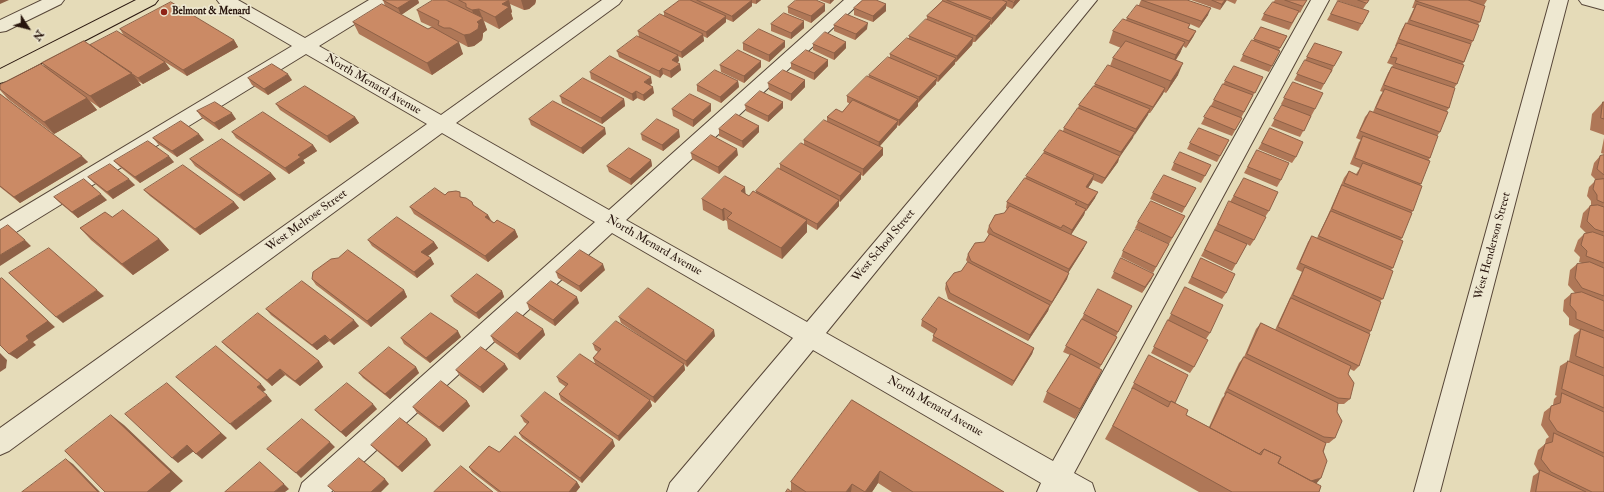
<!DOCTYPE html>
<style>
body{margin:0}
#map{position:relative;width:1604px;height:492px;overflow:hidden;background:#e5dbb8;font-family:"IM FELL Double Pica",serif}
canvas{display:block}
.north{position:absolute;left:8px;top:8px;width:40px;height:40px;-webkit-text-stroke:3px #eee8d1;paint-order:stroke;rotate:126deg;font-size:11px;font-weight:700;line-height:16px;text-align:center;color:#28150d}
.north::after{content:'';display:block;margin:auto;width:14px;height:18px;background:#28150d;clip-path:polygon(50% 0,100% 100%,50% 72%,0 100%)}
</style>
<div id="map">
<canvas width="1604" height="492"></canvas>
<div class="north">N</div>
</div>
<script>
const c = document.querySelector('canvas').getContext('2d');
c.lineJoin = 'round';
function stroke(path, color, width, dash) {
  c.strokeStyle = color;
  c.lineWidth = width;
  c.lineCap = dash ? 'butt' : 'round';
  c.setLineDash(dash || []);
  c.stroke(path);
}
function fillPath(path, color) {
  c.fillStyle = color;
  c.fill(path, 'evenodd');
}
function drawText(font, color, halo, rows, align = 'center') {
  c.font = font + ' "IM FELL Double Pica",serif';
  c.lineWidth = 3.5;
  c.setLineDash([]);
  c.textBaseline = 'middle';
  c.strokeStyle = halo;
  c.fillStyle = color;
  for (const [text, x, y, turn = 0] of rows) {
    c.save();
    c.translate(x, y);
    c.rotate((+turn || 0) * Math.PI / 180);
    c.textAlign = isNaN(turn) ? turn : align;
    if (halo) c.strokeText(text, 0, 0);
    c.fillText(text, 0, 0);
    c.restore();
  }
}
const minor = new Path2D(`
 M42 0H64L61 4 6 31 0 32V20Z
 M217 0H238L305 38 369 0H390L387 4 319 46 441 115 602 0H622L619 4 456 123 609 210 844 0H863L626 220 807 322 1079 0H1097L826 333 1053 461 1311 0H1329L1074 473 1092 483 1095 492H1037L1041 483 813 350 697 492H667L670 483 793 338 612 233 331 492H299L302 483 595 222 442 133 9 451 0 455V428L427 124 306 54 8 237 0 239V221L292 46 220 4Z
 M1550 0H1568L1440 492H1414Z
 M1579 0H1604V10L1582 4Z`);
const major = new Path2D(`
 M136 0H158L155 4 7 81 0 83V69Z`);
const wall = new Path2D(`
 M383 0H418L419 3 401 15 385 6Z
 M447 0H536V1L535 4 529 9 524 10 510 4 512 12 511 13 513 19 499 29 484 21 487 30 483 33V35L482 40 474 46 468 47 455 40 463 54 432 75 359 34 353 22 428 29 432 27 421 22 417 10 448 1Z
 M680 0H761L756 4 752 3V6L733 22 726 19V22L707 38 703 36 704 41 682 58 678 56 679 61 677 62 681 70 671 78 663 74 660 78 619 57 617 51 639 37 638 31 664 16V12Z
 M819 0H834L830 4Z
 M942 0H1020L1012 9 1006 6V8L991 25 990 24V26L975 42H973L972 45 956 62H955V64L938 82 936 81V84L918 103V106L899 126 897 125V127L880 146 883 155 863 176 861 175V179L840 202 839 201V206L817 230 807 224V232L782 259 728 229 727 221 725 220 723 221 703 210 702 199 745 187V193L749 196 756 193V191L780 169V164L804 145V140L827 121V117L842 112 850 104 847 102V96L869 77V75L890 57V54L909 38V36L927 19V16L942 1Z
 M1141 0 1208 15 1199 28 1190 24 1188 28 1196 31 1193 37 1186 48 1183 46 1180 53 1176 60 1178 75 1166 93 1164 92 1150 113H1148L1119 158 1118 162 1102 184 1093 180 1088 188 1095 198 1086 211H1085L1084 215 1071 235 1084 248 1068 273 1067 279 1049 308 1048 311 1028 341 948 299 945 289 946 283 961 271 968 263 966 260 968 254 984 242 989 235 987 232 989 226 1004 213 1007 209 1006 208 1007 202 1043 155 1044 151 1063 131 1064 128 1078 108 1079 105 1094 86 1095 84 1110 66 1113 58 1121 48 1109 43 1113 31 1126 20 1127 18 1139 5Z
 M1191 0H1237L1235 4 1226 0 1220 10Z
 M1275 0H1307L1300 13 1299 12 1289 30 1261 20 1264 14Z
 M1336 0H1369L1363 9Z
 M1415 0H1487L1484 5 1480 22 1478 24 1473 41 1470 46 1464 62 1462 65 1457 84 1454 88 1449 108 1446 112 1440 132 1437 136 1430 158 1428 161 1421 184 1420 185 1413 211 1411 213 1402 238 1401 240 1393 268 1391 270 1383 299 1380 301 1371 331 1369 334 1359 366 1354 371 1350 369 1348 374 1350 399 1344 404H1338L1337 412 1335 438 1329 443H1326L1316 483 1319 492H1199L1105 439 1133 389H1131L1149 355 1175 403 1186 415 1209 427 1222 398 1225 395 1224 394 1239 363 1244 357 1256 329 1261 323 1275 330 1302 272 1296 269 1308 242 1312 236 1317 238 1328 215 1344 178 1349 171 1356 174 1360 168 1350 164 1359 142 1361 140 1356 138 1365 117 1370 111 1373 112 1380 96 1383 92 1380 91 1388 73 1393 65 1387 63 1396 46H1395L1402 29 1406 23H1407L1414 8H1412Z
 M1338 1 1362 24 1358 31 1327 20Z
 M788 7 825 11 811 23 788 13Z
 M854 8 886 11 873 22 854 15Z
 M771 24 804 28 791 39 771 31Z
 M834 25 867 29 855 40 834 31Z
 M1261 27 1287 36 1279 50 1280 51 1269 72 1240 61 1243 55 1253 41Z
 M120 29 234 40 238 47 187 76 165 62 170 69 143 84 138 81 141 85 100 108 90 101 97 110 54 134 8 99 0 90V85L47 69 42 63 90 45 124 36Z
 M743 43 785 47 769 62 743 50Z
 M1315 43 1334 66 1331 73H1330L1321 90 1294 80Z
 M813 44 846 48 834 60 813 50Z
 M828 60V66L814 80 791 69V63Z
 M761 61V67L744 83 721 72 720 65Z
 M590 72 652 83 650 85 654 93 644 101 637 98 633 101 591 79Z
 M1263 77 1241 118H1242L1232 136 1201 124 1214 100 1225 81Z
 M248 78 292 80 268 95 252 85Z
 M805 80V87L791 101 769 90 768 83Z
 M738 81 739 87 721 103 697 91V85Z
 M1293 82 1315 109 1300 137 1271 126 1282 105 1281 104Z
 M0 94 88 162 20 203 0 187Z
 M560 96 624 99 625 106 602 124 562 103Z
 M783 102V108L768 122 746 111 745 105Z
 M1603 102H1604V135L1590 130 1592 114Z
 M276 104 355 117 359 123 330 143 280 110Z
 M672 109 711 111 693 127 673 116Z
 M197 111 236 119 219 130 202 118Z
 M529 119 606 134 583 154 531 125Z
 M1270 128 1296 157 1292 163 1258 149Z
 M719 129 759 132 743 148 719 136Z
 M232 132 313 145 317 151 303 160 305 163 289 174 236 138Z
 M641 134 680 137 663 151 642 140Z
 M153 138 204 140 177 157 158 144Z
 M1604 138V154L1601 153Z
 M1229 140 1217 162 1187 149 1190 143Z
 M1257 150 1281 180 1277 187 1244 173Z
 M691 153 738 155 719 174 692 159Z
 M1604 155V492H1530L1533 476 1539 472 1534 464 1538 450 1545 444 1546 439 1549 437 1541 425 1544 412 1553 405 1554 399 1557 396 1555 395 1560 366 1568 361H1569L1574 335 1580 330 1569 325V318L1563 311 1564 300 1571 294 1575 293 1568 285 1570 270 1577 264 1582 263 1579 262 1580 257 1574 251 1578 240 1584 234 1586 233 1580 227 1583 213 1590 206H1591V201L1587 196 1589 187 1596 180 1591 175 1594 163 1600 156Z
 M190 159 271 173 276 179 244 201 195 166Z
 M651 160 652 166 631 185 609 172 607 166Z
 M114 161 174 162 140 183 120 167Z
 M1174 163 1211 165 1201 183 1171 170Z
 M88 177 135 185 113 199 94 183Z
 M1244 178 1269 211 1265 217 1254 240 1250 246 1247 244 1232 271 1201 256 1215 230H1214L1226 208 1230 202Z
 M144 190 234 202 239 208 200 235 150 196Z
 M1153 193 1192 195 1182 213 1150 199Z
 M445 195 462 197 472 202 474 206 488 215 491 220 494 223 515 230 518 237 488 262 414 214 410 207Z
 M54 197 107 200 78 218 60 203Z
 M112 217 159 239 169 250 133 275 91 240 80 228Z
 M1138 222H1182L1169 244 1135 228Z
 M368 240 434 242 438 248 428 256 434 264 417 278 372 246Z
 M1169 244 1153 273 1121 257 1123 251Z
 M1201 258 1226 293 1222 299 1188 283Z
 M605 270 581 292 558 278 556 272Z
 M1114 272 1154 274 1142 293 1111 278Z
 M312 279 404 290 407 297 371 327 316 285Z
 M1185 287 1210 333 1206 339 1194 367 1190 373 1151 353Z
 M502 291 504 297 479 319 454 302 451 296Z
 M527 303H579L555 326 529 309Z
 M266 309 359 326 334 345 329 341 317 350 271 315Z
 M1129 312 1116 336 1117 337 1115 342 1099 369 1097 381 1075 419 1043 402 1047 392 1070 355 1063 352 1066 346 1081 320 1084 314Z
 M619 317 715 336 687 367 684 364 685 370 655 403 600 367 650 400 652 406 619 441 561 400 559 394 566 387 559 382 557 377 595 363 593 358 598 352 595 350 593 344 658 348 621 323Z
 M922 320 1034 348 1032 354 1012 386 932 341 934 334 921 326Z
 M543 329 545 335 520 360 494 342 491 336Z
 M461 337 430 363 404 344 401 338Z
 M222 342 319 361 323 367 300 386 285 375 272 386 227 347Z
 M416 367 419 373 390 399 363 378 359 373Z
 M508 369 483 393 460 376 456 370Z
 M852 400 1004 492H892L878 483 872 492H786H791V482Z
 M467 401 470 406 443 432 417 413 413 407Z
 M377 409 346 437 320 415 315 410Z
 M521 416 615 446 582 483 522 438 519 433 527 424 524 422Z
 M371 445H431L402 472 376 450Z
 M499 452 577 482 580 487 576 492H498L472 472 469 467Z`);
const shadedWall = new Path2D(`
 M0 0H9L0 4Z
 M411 0H418L419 3 401 15 398 8Z
 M509 0 512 12 511 13 513 19 499 29 495 17 502 4Z
 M521 0H536L535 4 529 9 524 10Z
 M752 0V6L733 22 732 16Z
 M756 0H761L756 4Z
 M830 0H834L830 4Z
 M1016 0H1020L1012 9 1014 2Z
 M1225 0H1227L1220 10 1222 4Z
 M1007 2 1006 8 991 25 992 18Z
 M825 4V11L811 23V16Z
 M886 4V11L873 22V16Z
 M1211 8 1208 15 1199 28 1202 21Z
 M479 9 487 30 483 33V35L482 40 474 46 468 47 464 35 476 22 472 10Z
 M726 16V22L707 38 706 32Z
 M991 20 990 26 975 42 976 36Z
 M804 21V28L791 39V33Z
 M868 23 867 29 855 40 856 34Z
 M1196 31 1193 37 1186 48 1189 41Z
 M703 34 704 41 682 58 681 52Z
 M973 38 972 45 956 62 957 56Z
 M234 40 238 47 187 76 183 70Z
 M785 41V47L769 62V55Z
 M459 42 463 54 432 75 427 63Z
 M846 42V48L834 60V53Z
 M1185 42 1180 53 1171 67 1176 55Z
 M678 55 679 61 673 66 672 60Z
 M956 58 955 64 938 82 939 76Z
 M828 60V66L814 80V73Z
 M761 61V67L744 83V76Z
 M165 62 170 69 143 84 138 78Z
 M1183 63 1178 75 1166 93 1171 81Z
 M680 64 681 70 671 78 670 71Z
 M662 68 663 74 660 78 659 71Z
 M132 73 141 85 100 108 90 96Z
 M288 74 292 80 268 95 264 89Z
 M651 77 652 83 646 88 644 82Z
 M937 78 936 84 918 103 919 97Z
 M805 80V87L791 101V94Z
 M738 81 739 87 721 103 720 97Z
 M653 87 654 93 644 101 643 95Z
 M1165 88 1163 94 1150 113 1153 107Z
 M636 91 637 98 633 101 632 94Z
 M87 98 97 110 54 134 44 122Z
 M624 99 625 106 602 124 601 118Z
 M918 99V106L899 126V120Z
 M783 102V108L768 122V116Z
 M711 104V111L693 127V120Z
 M1150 109 1148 115 1134 136 1136 129Z
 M232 113 236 119 219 130 214 123Z
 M355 117 359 123 330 143 327 136Z
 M898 121 897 127 878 148 879 142Z
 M759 126V132L743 148 742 141Z
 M605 128 606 134 583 154 581 148Z
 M679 130 680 137 663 151 662 145Z
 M1135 132 1133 138 1119 158 1118 162 1102 184 1105 178 1120 156 1121 152Z
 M199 134 204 140 177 157 172 151Z
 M313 145 317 151 303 160 305 163 289 174 285 168 298 155Z
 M883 148V155L863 176V169Z
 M737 149 738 155 719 174 718 167Z
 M82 156 88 162 20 203 14 197Z
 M169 156 174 162 140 183 135 177Z
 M651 160 652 166 631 185 630 179Z
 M271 173 276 179 244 201 239 195Z
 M861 173V179L840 202V196Z
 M1094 175 1092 182 1084 194 1086 187Z
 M129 179 135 185 113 199 107 192Z
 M745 187 746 198 741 191Z
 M1098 192 1095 198 1086 211 1088 205Z
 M101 194 107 200 78 218 72 212Z
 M839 200V206L817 230V224Z
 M234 202 239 208 200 235 195 229Z
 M724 208 725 220 723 221 722 210Z
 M1086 209 1084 215 1070 236 1072 230Z
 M488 215 491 221 485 217Z
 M807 220V232L782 259 781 248Z
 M515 230 518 237 488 262 485 256Z
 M159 239 169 250 133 275 122 264Z
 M25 240 31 246 0 266V255Z
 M434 242 438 248 425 258 421 252Z
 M1087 242 1084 248 1067 275 1069 269Z
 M431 258 434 264 417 278 414 272Z
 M603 264 605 270 581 292 579 286Z
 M1069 273 1067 279 1049 308 1052 302Z
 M1154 274 1151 280 1142 293 1145 287Z
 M2 278 55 327 33 342 36 345 17 359 9 354Z
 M97 290 104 296 63 323 56 317Z
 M404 290 407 297 371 327 367 321Z
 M502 291 504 297 479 319 476 313Z
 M577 297 579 303 555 326 553 320Z
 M1050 305 1048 311 1028 341 1030 335Z
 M354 320 359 326 334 345 330 340Z
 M543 329 545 335 520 360 517 354Z
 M714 330 715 336 687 367 686 361Z
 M458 331 461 337 430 363 426 358Z
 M325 335 329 341 317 350 312 345Z
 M1034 348 1032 354 1012 386 1014 381Z
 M0 353 7 360 6 368 0 372Z
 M319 361 323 367 300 386 295 381Z
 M505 364 508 369 483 393 480 387Z
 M684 364 685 370 655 403 653 397Z
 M416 367 419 373 390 399 385 394Z
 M280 369 285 375 272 386 267 380Z
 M1102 370 1097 381 1075 419 1080 409Z
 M167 383 227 438 202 459 196 454Z
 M261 384 266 390 263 392 257 387Z
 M267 395 272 401 236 430 230 424Z
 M650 400 652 406 619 441 618 436Z
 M467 401 470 406 443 432 439 427Z
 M373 404 377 409 346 437 341 432Z
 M111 415 124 425 183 481 170 492H147Z
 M427 439 431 445 402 472 398 467Z
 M613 440 615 446 582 483 580 478Z
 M330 442 335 447 301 478 296 473Z
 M187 445 194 451 178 463 172 458Z
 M66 459 73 464 100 492H98Z
 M880 471 878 483 872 492H865Z
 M1321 478 1316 484 1310 481Z
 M385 479 389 484 381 492H371Z
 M577 482 580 487 576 492H569Z
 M284 484 289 489 285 492H274Z
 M852 484 851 492H846Z`);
const building = new Path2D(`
 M383 0H411L398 8Z
 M433 0H446L483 18 477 22 479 24 478 29 470 34 464 35 450 28H444L438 25 439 21 417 10Z
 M459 0H509L502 4 509 7 495 17 479 9 472 10 466 7V4Z
 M680 0H690L726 16 706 32 664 12Z
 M697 0H752L732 16Z
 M796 0H816L825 4 811 16 788 7Z
 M863 0H876L886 4 873 16 854 8Z
 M947 0H1002L1007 2 992 18Z
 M1008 0H1016L1014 2Z
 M1142 0H1187L1211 8 1202 21Z
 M1212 0H1225L1222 4Z
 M1285 0H1307L1303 6Z
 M1358 0H1369L1367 3Z
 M1416 0H1468L1485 6 1480 22 1416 1Z
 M943 1 991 20 976 36 927 16Z
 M1338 1 1369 11 1362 24 1331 14Z
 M171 2 234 40 183 70 120 29Z
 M1273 2 1299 11 1292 23 1264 14Z
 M382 4 428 29 432 27 459 42 427 63 353 22Z
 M1417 4 1479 25 1473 41 1410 20Z
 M1137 5 1190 24 1188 28 1196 31 1189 41 1127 18Z
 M784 13 804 21 791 33 771 24Z
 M660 14 703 34 681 52 638 31Z
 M846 14 868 23 856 34 834 25Z
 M926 19 973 38 957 56 909 36Z
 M1123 19 1185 42 1176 55 1113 31Z
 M1406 23 1471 44 1464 62 1399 39Z
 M1261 27 1287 36 1280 48 1254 39Z
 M759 29 785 41 769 55 743 43Z
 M117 31 165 62 138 78 90 45Z
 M825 32 846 42 834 53 813 44Z
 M637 36 678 55 672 60 680 64 670 71 662 68 659 71 617 51Z
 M907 38 956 58 939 76 890 54Z
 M1252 40 1280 51 1272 66 1243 55Z
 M84 41 132 73 90 96 42 63Z
 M1126 41 1183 63 1171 81 1113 58Z
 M1315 43 1342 52 1334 66 1307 57Z
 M1398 43 1464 65 1457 84 1395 63 1397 58 1391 57Z
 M738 50 761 61 744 76 720 65Z
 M806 50 828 60 814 73 791 63Z
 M610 56 651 77 644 82 653 87 643 95 636 91 632 94 590 72Z
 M888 57 937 78 919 97 869 75Z
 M1305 60 1332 70 1324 84 1297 74Z
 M41 64 87 98 44 122 0 89V85Z
 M272 64 288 74 264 89 248 78Z
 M1108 65 1165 88 1153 107 1095 84Z
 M1234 66 1263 77 1255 93 1225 81Z
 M1392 67 1455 88 1449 108 1384 85Z
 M715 70 738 81 720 97 697 85Z
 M783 70 805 80 791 94 768 83Z
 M867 76 918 99 899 120 847 96Z
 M583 78 624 99 601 118 560 96Z
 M1293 82 1323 93 1315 109 1284 98Z
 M1223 84 1253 95 1244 112 1214 100Z
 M305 86 355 117 327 136 276 104Z
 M1094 86 1150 109 1136 129 1079 105Z
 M1385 89 1448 112 1440 132 1376 108Z
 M760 91 783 102 768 116 745 105Z
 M0 94 82 156 14 197 0 186Z
 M690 94 711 104 693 120 672 109Z
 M853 100 898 121 879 142 827 117 836 109 842 112Z
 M553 101 605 128 581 148 529 119Z
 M215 102 232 113 214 123 197 111Z
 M1603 102H1604V119L1601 118Z
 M1282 105 1311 116 1304 131 1274 119Z
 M1211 106 1242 118 1235 130 1204 117Z
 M1078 108 1135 132 1121 152 1064 128Z
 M1370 111 1438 136 1430 158 1360 131Z
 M263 112 313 145 298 155 301 157 285 168 232 132Z
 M736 114 759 126 742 141 719 129Z
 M657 119 679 130 662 145 641 134Z
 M824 120 883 148 863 169 804 140Z
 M181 121 199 134 172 151 153 138Z
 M1199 128 1229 140 1220 156 1190 143Z
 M1270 128 1303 142 1296 157 1262 143Z
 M1060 130 1120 156 1105 178 1044 151Z
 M711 135 737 149 718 167 691 153Z
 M1363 136 1430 161 1421 184 1355 158Z
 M222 139 271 173 239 195 190 159Z
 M148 141 169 156 135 177 114 161Z
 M801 143 861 173 840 196 780 164Z
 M629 148 651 160 630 179 607 166Z
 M1257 150 1289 163 1281 180 1248 167Z
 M1180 152 1211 165 1205 176 1174 163Z
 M1044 153 1094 175 1086 187 1098 192 1088 205 1026 176Z
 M1604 155V175L1597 169 1600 156Z
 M1363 163 1422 186 1413 211 1344 183 1349 171 1357 175Z
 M110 164 129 179 107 192 88 177Z
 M183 165 234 202 195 229 144 190Z
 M778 168 839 200 817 224 756 191Z
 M1164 175 1196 188 1185 207 1153 193Z
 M725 176 745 187 741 191 749 196 753 191 807 220 781 248 727 218 732 213 724 208 722 210 702 199Z
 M1025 178 1077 202 1075 204 1086 209 1072 230 1063 225 1061 228 1007 202Z
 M1244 178 1278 192 1269 211 1234 196Z
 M84 179 101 194 72 212 54 197Z
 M1604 179V203L1597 200V195L1593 189 1595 180Z
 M1342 185 1412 213 1402 238 1332 209Z
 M435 188 445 195 448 192 456 191 460 192V197L466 198 472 202 473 205 488 215 485 217 494 223 497 220 515 230 485 256 410 207Z
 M1151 201 1185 216 1172 238 1138 222Z
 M1229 201 1266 217 1254 240 1218 224Z
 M1598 205 1604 207V232L1595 229 1587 221 1590 206Z
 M1010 206 1087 242 1069 269 993 232 989 226 995 215 1004 213Z
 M123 210 159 239 122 264 80 228 105 212 112 217Z
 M1331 211 1403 241 1393 268 1319 236Z
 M397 217 434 242 421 252 431 258 414 272 368 240Z
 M8 225 25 240 0 255V230Z
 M1136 229 1169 244 1156 267 1123 251Z
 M1215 230 1247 244 1236 264 1205 250Z
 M1593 232 1604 236V263L1586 256 1587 251 1581 245 1584 234Z
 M990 234 1069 273 1052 302 971 261 968 254 975 243 984 242Z
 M1312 236 1393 271 1383 299 1300 263Z
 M49 248 97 290 56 317 9 273Z
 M348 250 404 290 367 321 312 279 313 272 331 259 338 258Z
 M580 250 603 264 579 286 556 272Z
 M1121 258 1154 274 1145 287 1114 272Z
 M1201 258 1235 274 1226 293 1192 277Z
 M968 262 1050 305 1030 335 950 293 946 283 954 273 961 271Z
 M1590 262 1604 268V296L1582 288 1575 278 1577 264Z
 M1305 267 1381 302 1371 331 1293 295Z
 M477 274 502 291 476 313 451 296Z
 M2 278 48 321 26 336 29 340 9 354 0 345V279Z
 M302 281 354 320 330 340 325 335 312 345 266 309Z
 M551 281 577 297 553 320 527 303Z
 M1185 287 1223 305 1210 333 1171 314Z
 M648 288 714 330 686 361 619 317Z
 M1098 289 1132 306 1118 332 1084 314Z
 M1582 292 1604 301V331L1576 319V312L1570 305 1571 294Z
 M939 297 1034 348 1014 381 933 336 937 329 922 320Z
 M1291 298 1370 334 1359 366 1278 327Z
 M517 312 543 329 517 354 491 336Z
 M258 313 319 361 295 381 280 369 267 380 222 342Z
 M431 313 458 331 426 358 401 338Z
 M1082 319 1117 337 1101 365 1066 346Z
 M1168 320 1208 340 1194 367 1154 347Z
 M616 321 684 364 653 397 593 358 601 349 593 344Z
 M1261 323 1351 366 1348 374 1354 383 1350 399 1338 398 1247 354Z
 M1581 329 1604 338V368L1576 356Z
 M216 346 261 384 257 387 267 395 230 424 176 377Z
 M389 347 416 367 385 394 359 373Z
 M481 347 505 364 480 387 456 370Z
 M580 354 650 400 618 436 559 394 568 384 557 377Z
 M1071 354 1102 370 1080 409 1047 392Z
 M1149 355 1188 375 1175 403 1171 401 1170 402 1134 383Z
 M1244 357 1338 403 1337 412 1342 421 1335 438 1324 437 1228 389Z
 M1568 361 1604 376V408L1562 389Z
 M441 381 467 401 439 427 413 407Z
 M167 383 221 433 196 454 187 445 172 458 125 414Z
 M347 383 373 404 341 432 315 410Z
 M1133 388 1168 407 1171 401 1188 410 1186 415 1261 455 1264 449 1281 457 1278 463 1321 486 1319 492H1232L1113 426Z
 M545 392 613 440 580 478 519 433 529 422 521 416Z
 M1227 392 1326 443 1323 451 1327 461 1321 478 1311 481 1278 463 1281 457 1264 449 1259 454 1210 428Z
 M1562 393 1604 412V453L1557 431 1549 419 1551 406 1560 403Z
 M852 400 1004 492H913L880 471 865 492 852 484 846 492H806L791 482Z
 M111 415 171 472 147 492H105L65 451Z
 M400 418 427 439 398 467 371 445Z
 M302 419 330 442 296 473 267 449Z
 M1554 433 1604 457V492H1592L1551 472 1541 459 1545 444 1552 442Z
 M515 436 577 482 569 492H501L469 467 489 446 499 452Z
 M359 458 385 479 371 492H335L328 486Z
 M66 459 98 492H22Z
 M260 462 284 484 274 492H225Z
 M461 466 493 492H434Z
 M1540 470 1586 492H1536Z
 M788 489 792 492H786Z`);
const markers = [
 [164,12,4,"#8f2418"]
];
const farPoinames = [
 ["Belmont & Menard",172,12]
];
const streetNames = [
 ["North Menard Avenue",373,85,30],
 ["West Melrose Street",307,221,-36],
 ["North Menard Avenue",654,246,30],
 ["West School Street",884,246,-50],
 ["West Henderson Street",1493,246,-75],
 ["North Menard Avenue",935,407,30]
];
stroke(minor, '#574638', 2);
stroke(major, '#28150d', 2);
fillPath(minor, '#eee8d1');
fillPath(major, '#e5dbb8');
fillPath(wall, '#af7757');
fillPath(shadedWall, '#8e6147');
fillPath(building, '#cb8a65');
stroke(building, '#8e6147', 1);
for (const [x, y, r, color] of markers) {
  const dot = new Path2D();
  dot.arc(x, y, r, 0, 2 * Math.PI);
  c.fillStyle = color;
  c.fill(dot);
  stroke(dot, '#eee8d1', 1.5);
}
drawText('bold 10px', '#28150d', '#eee8d1', farPoinames, 'left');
drawText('12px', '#28150d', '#eee8d1', streetNames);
</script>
